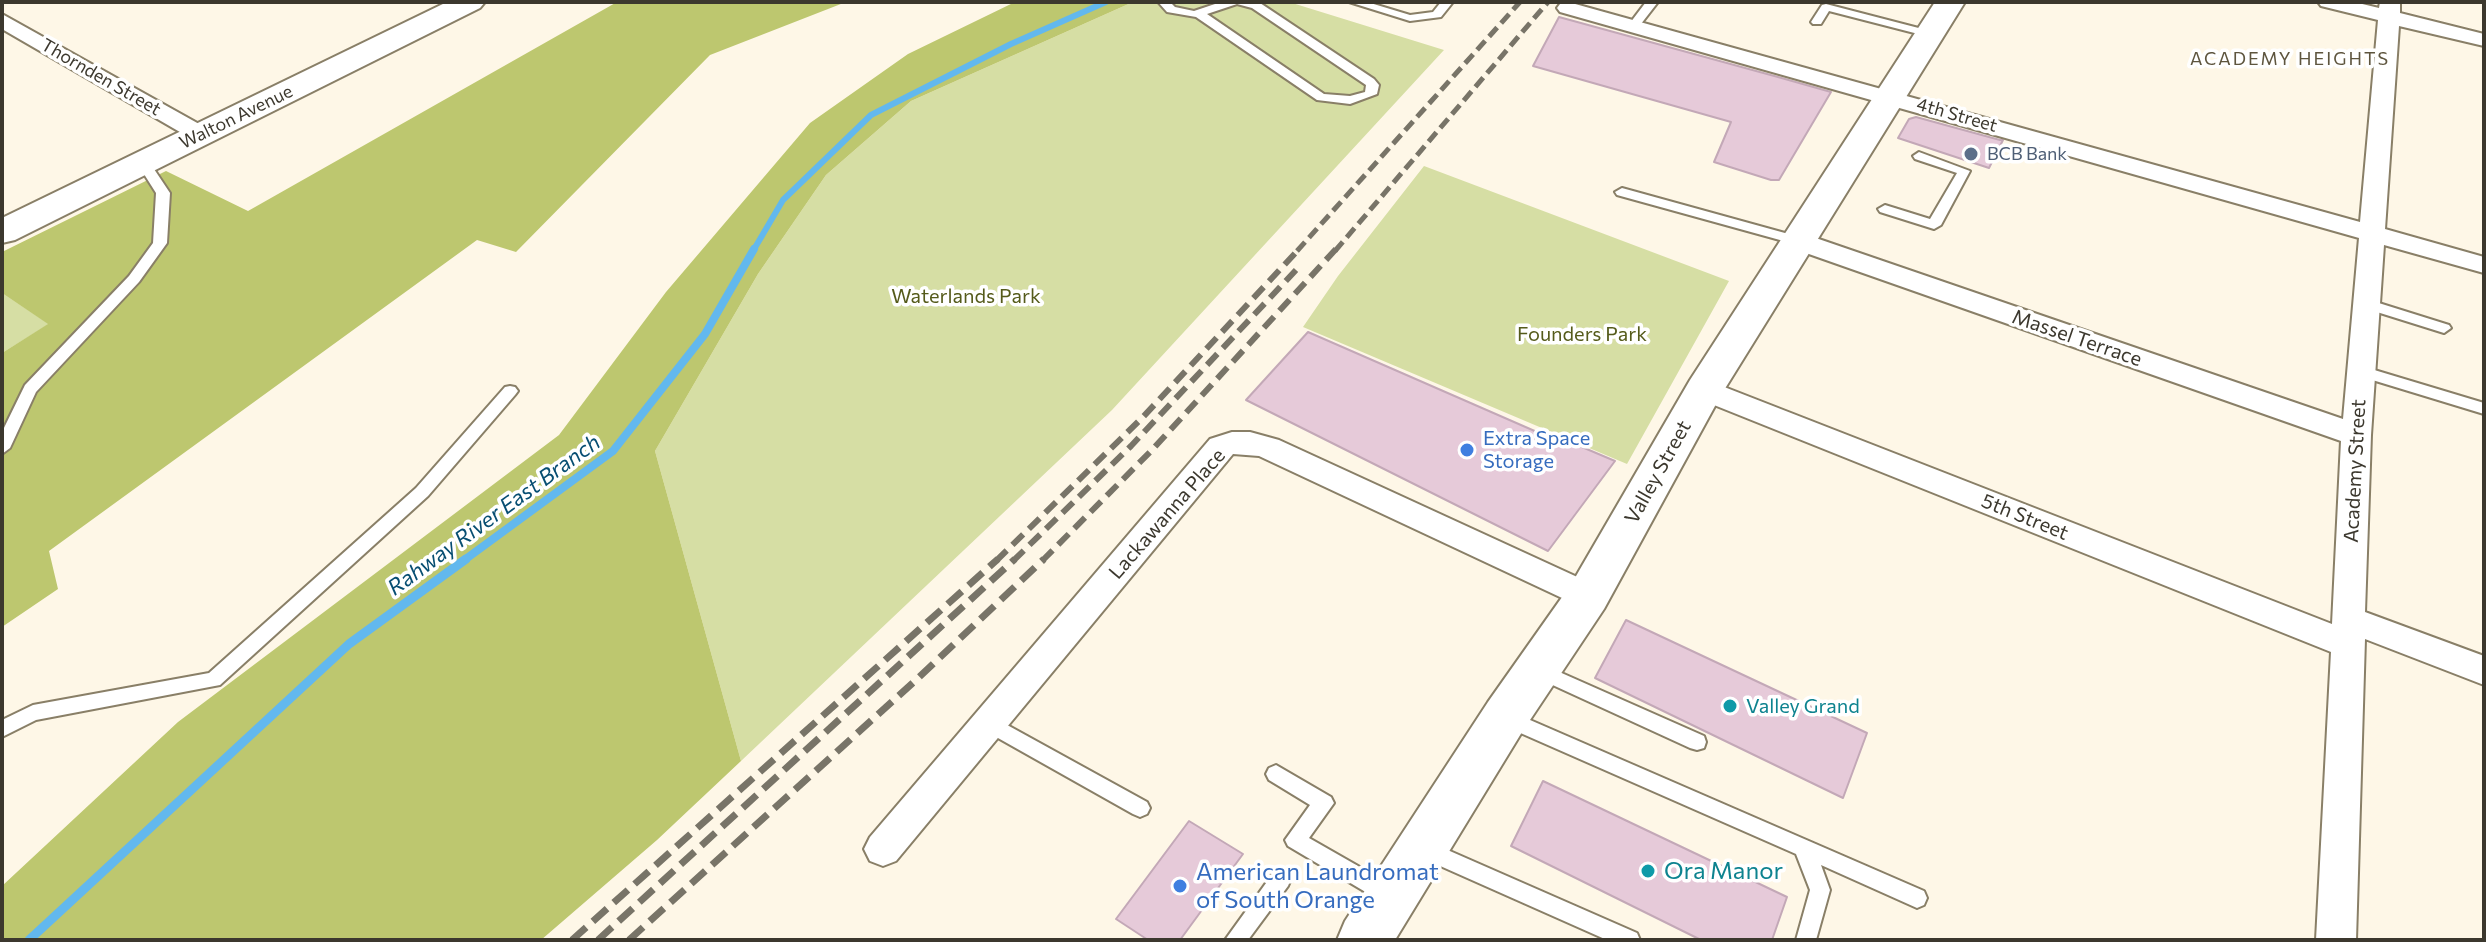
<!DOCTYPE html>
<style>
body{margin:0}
#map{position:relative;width:2486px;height:942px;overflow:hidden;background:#fef7e7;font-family:Commissioner,sans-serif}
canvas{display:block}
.frame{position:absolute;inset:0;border:4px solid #3c382e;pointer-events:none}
</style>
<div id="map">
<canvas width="2486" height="942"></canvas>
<div class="frame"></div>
</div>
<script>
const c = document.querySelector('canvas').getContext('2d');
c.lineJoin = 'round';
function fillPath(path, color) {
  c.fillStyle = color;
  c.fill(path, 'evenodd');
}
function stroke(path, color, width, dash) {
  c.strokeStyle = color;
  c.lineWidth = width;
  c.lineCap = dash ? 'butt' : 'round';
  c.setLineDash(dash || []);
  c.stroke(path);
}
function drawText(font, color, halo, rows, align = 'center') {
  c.font = font + ' Commissioner,sans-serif';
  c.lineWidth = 7;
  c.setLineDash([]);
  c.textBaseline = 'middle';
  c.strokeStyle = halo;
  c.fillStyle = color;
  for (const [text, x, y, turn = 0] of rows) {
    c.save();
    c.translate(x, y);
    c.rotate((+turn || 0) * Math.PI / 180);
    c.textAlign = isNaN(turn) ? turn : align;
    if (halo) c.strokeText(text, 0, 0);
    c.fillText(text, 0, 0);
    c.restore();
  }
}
const green = new Path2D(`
 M1133 2H1289L1444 50 1112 410 741 761 655 451 758 274 826 175 911 101Z
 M1424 166 1729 281 1627 464 1303 327 1338 276Z
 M2 293 49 324 2 353Z`);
const forest = new Path2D(`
 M617 2H846L710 55 516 252 477 240 49 551 58 589 2 627V353L48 324 2 293V252L166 171 248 211Z
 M1015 2H1133L911 101 826 175 758 274 655 451 741 761 657 840 541 940H2V886L178 722 559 435 666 292 810 123 908 54Z`);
const streamFar2 = new Path2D(`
 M753 251 783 200 871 115 1011 44 1106 2`);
const streamFar1 = new Path2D(`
 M463 561 613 451 705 334 754 249`);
const stream = new Path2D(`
 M29 940 349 644 466 559`);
const building = new Path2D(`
 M1559 17 1778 77 1831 92 1779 180H1771L1714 162 1731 122 1533 66Z
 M1916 117 2000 140H2003L1989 168 1898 138 1909 119Z
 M1308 332 1553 439 1556 436 1615 461 1548 551 1246 400Z
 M1626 620 1867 733 1843 798 1595 678Z
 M1543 781 1787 897 1772 940H1701L1511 846Z
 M1189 821 1243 854 1180 940H1148L1116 919Z`);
const lane = new Path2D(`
 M1158 2H1170L1175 7 1194 11 1221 2 1260 3 1374 79 1379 85 1377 94 1350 104 1317 100 1196 17 1167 12ZM1237 4 1252 8 1366 85 1365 92 1350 96 1324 94 1207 14Z
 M1349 2H1367L1410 15 1433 12 1441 2H1453L1441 17 1410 21Z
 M1646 2H1658L1637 29H1629L1627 27Z
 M1826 4 1934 32 1936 34 1930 37 1829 11 1821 24H1813L1811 22 1822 5Z
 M1919 152 1970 171 1941 225 1934 229 1880 212 1878 209 1885 205 1930 219 1957 173 1915 159 1913 156Z
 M143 159 148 160 170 193 167 243 139 282 36 392 10 448 2 454V432L25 385 129 276 153 243 156 193 137 163Z
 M1622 188 1803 238 1805 241 1798 245 1617 195 1615 192Z
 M2366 299 2449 325 2451 328 2444 333 2361 307 2359 304Z
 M2361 366 2484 403V414L2356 375 2354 371 2356 367Z
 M510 386 515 387 518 391 515 395 428 496 220 685 36 720 2 737V720L33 705 209 673 416 488 505 387Z
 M1539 663 1704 736 1706 742 1704 748 1697 750 1690 748 1533 676 1530 671 1533 666Z
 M1507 710 1924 891 1927 898 1924 905 1917 908 1821 865 1830 890 1816 940H1796L1810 890 1796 854 1500 724 1498 718 1500 712Z
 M989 715 1147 802 1150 808 1147 814 1140 817 1133 814 982 729 980 723 982 717Z
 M1276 765 1331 797 1334 803 1309 838 1393 886 1396 893 1393 900 1386 903 1379 900 1288 846 1285 840 1310 805 1269 780 1266 774 1269 768Z
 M1427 841 1637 933 1640 940H1607L1420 857 1417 850 1420 843Z
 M1281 869 1288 872 1291 879 1288 886 1248 940H1225L1274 872Z`);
const street = new Path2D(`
 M1568 2 2360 222 2378 20 2321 6 2318 2H2354L2379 8 2380 2H2400V13L2484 34V46L2399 26 2385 229 2484 257V273L2384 245 2371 435 2365 612 2484 656V685L2365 639 2356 940H2316L2331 652 1694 397 1690 390 1694 383 1704 380 1714 383 2332 624 2341 441 1789 247 1785 241 1789 235H1807L2343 419 2359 238 1560 12 1557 8 1560 4Z
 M2 14 208 129 212 134 208 139H192L2 29Z
 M1232 432H1250L1279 440 1599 587 1604 596 1599 605 1588 609 1577 605 1259 456 1233 454 896 861 883 866 870 861 864 849 870 837 1210 439Z`);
const secondary = new Path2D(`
 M447 2H485L480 8 15 240 2 243V218Z
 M1935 2H1965L1721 395 1604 609 1522 732 1395 940H1337L1345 921 1488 702 1572 583 1690 380Z`);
const railFar2 = new Path2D(`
 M1297 251 1520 2
 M1335 251 1548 2`);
const railFar1 = new Path2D(`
 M996 561 1143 417 1299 249
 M1013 561 1131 446 1297 269
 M1042 561 1151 451 1336 249`);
const rail = new Path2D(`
 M572 940 998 559
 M598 940 1015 559
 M629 940 916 680 1044 559`);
const markers = [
 [1971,154,8,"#5c6f8a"],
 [1467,450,8,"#3f7fe0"],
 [1730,706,8,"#0f9aa8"],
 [1648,871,8,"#0f9aa8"],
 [1180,886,8,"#3f7fe0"]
];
const farNeighbourhoodnames = [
 ["ACADEMY HEIGHTS",2290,59]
];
const farStreetnames = [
 ["Thornden Street",101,77,30],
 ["4th Street",1957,115,16],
 ["Walton Avenue",236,117,-26]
];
const farServicenames = [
 ["BCB Bank",1987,154]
];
const parkNames = [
 ["Waterlands Park",966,296],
 ["Founders Park",1582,334]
];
const streetNames = [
 ["Massel Terrace",2077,338,19],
 ["Academy Street",2355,471,-87],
 ["Valley Street",1658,472,-61],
 ["Lackawanna Place",1167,514,-49],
 ["5th Street",2025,517,22]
];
const shopNames = [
 ["Extra Space",1483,438],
 ["Storage",1483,461]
];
const cultureNames = [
 ["Valley Grand",1746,706]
];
const waterNames = [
 ["Rahway River East Branch",494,515,-36]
];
const nearCulturenames = [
 ["Ora Manor",1664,871]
];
const nearShopnames = [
 ["American Laundromat",1196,872],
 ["of South Orange",1196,900]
];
fillPath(green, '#d6dea4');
fillPath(forest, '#bdc76f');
stroke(streamFar2, '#62b8ee', 6);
stroke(streamFar1, '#62b8ee', 8);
stroke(stream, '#62b8ee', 9);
fillPath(building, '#e6cad9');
stroke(building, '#c3a8b7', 2);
stroke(lane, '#897f67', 4);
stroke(street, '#897f67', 4);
stroke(secondary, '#897f67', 4);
fillPath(lane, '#fff');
fillPath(street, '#fff');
fillPath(secondary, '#fff');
stroke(railFar2, '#787468', 5, [12, 6]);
stroke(railFar1, '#787468', 6, [15, 8]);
stroke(rail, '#787468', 7, [19, 9]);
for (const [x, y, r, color] of markers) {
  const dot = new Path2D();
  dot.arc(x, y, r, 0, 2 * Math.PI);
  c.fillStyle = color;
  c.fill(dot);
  stroke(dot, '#fff', 3);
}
c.letterSpacing = '2px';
drawText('18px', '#5e553e', '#fff', farNeighbourhoodnames);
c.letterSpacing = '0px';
drawText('18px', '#3c382e', '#fff', farStreetnames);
drawText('18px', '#4e5e75', '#fff', farServicenames, 'left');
drawText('20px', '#555b1b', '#fff', parkNames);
drawText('20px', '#3c382e', '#fff', streetNames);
drawText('20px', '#366cbe', '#fff', shopNames, 'left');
drawText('20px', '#0d838f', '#fff', cultureNames, 'left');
drawText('italic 22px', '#074e72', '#fff', waterNames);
drawText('24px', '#0d838f', '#fff', nearCulturenames, 'left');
drawText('24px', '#366cbe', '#fff', nearShopnames, 'left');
</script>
